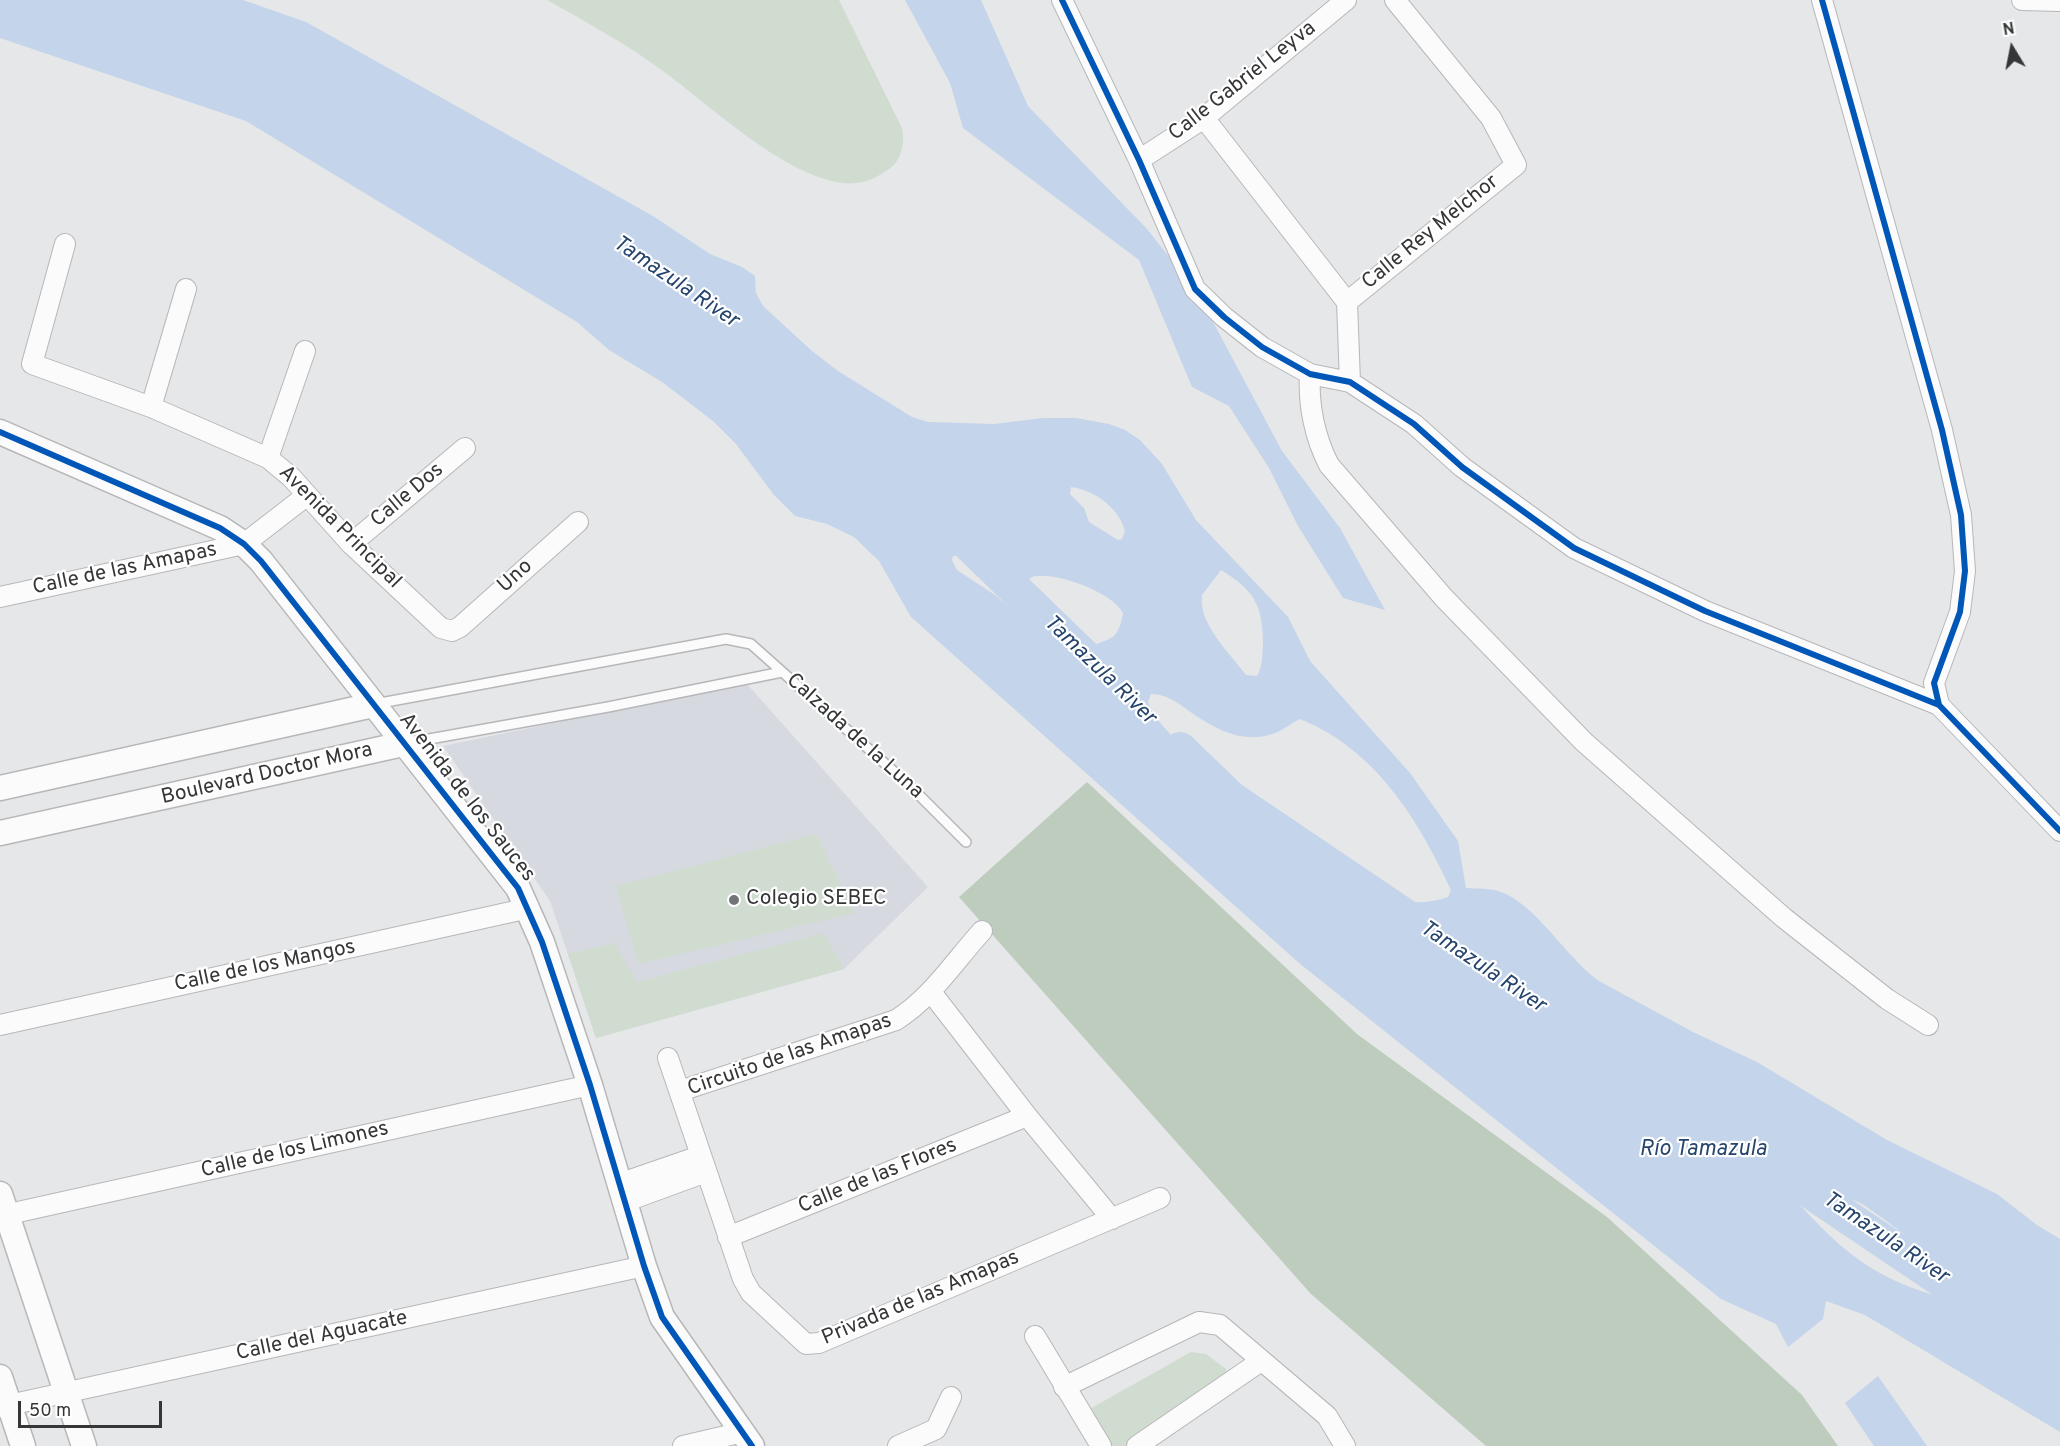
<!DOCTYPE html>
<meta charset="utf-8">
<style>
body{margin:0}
#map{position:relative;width:2060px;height:1446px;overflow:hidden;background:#e6e7e9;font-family:Overpass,sans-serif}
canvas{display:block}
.north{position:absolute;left:1982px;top:18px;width:60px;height:60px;-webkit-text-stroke:4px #fff;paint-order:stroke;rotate:350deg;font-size:16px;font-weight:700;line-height:24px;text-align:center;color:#353637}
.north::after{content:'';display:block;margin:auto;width:21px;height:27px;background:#353637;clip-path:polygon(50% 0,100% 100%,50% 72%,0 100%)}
.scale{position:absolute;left:18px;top:1401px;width:144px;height:27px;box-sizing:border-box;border:3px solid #353637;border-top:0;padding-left:8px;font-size:18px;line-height:21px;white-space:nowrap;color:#353637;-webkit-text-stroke:4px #fff;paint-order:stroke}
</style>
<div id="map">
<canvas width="2060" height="1446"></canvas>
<div class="north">N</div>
<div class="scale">50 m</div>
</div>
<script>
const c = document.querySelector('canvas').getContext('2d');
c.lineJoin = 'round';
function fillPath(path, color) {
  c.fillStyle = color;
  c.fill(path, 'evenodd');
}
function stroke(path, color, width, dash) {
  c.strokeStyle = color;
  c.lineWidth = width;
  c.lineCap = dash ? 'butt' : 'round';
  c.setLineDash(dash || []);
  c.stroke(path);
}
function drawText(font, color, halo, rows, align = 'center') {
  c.font = font + ' Overpass,sans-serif';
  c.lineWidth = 4.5;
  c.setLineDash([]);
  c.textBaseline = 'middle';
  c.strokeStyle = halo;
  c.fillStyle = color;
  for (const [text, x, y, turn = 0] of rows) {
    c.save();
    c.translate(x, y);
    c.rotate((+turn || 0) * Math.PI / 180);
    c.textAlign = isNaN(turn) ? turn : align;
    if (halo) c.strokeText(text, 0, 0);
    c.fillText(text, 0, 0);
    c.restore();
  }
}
const built = new Path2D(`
 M746 683 928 887 844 969 596 1038 550 901 443 746Z`);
const green = new Path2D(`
 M547 0H839L902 128C905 143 902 160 889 169 875 179 861 185 843 183 785 176 714 109 667 74 630 46 588 23 547 0Z
 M816 834 855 913 638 964 616 886Z
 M823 933 844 969 596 1038 568 954 615 943 637 982Z
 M1191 1352 1206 1354 1226 1369V1379L1137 1446H1111L1088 1410Z`);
const forest = new Path2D(`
 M1087 782 1357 1034 1607 1217 1802 1395 1838 1446H1486L1311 1294 959 897Z`);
const water = new Path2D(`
 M0 0H243L306 22 653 216 710 254 742 267 755 276 756 293 763 306 812 351 838 371 912 417 928 422 994 424 1043 418H1076L1109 424 1125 430 1140 440 1162 464 1196 520 1288 617 1310 661 1410 773 1458 841 1466 888C1476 889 1488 888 1498 891 1534 901 1567 959 1599 981L1693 1032 1757 1062 1887 1140 1997 1194 2037 1225 2060 1239V1432L1865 1315 1826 1301 1823 1319 1788 1347 1776 1324 1721 1299 1299 963 911 617 879 561 854 537 827 524 795 516 774 495 736 444 713 421 662 382 609 350 577 322 246 121 0 38ZM1071 487C1094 490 1120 508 1125 532L1122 539 1118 540 1089 522 1084 508 1070 494ZM961 555 1004 571 1019 584C1026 583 1029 577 1036 576 1059 573 1112 592 1123 613 1122 620 1119 631 1114 636 1109 641 1072 653 1063 652L995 595 957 570 952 560 953 556ZM1221 570C1254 590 1263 605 1263 644 1262 655 1263 666 1257 676L1246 675C1230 653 1198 624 1202 595ZM1151 694C1166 694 1177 702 1189 711 1215 729 1243 745 1275 733 1284 730 1291 723 1300 719 1375 749 1418 819 1451 890L1448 897C1427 906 1367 904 1348 893L1242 808 1229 801 1155 717 1148 702ZM1822 1193C1836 1195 1849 1197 1862 1204 1883 1217 1973 1284 1970 1307 1960 1306 1953 1301 1944 1298 1877 1280 1845 1254 1800 1205L1798 1198Z
 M905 0H981L1028 106 1147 229 1197 292 1282 451 1340 528 1385 610 1343 598 1298 526 1269 468 1229 406 1192 387 1139 260 963 128 950 83Z
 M1878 1376 1927 1446H1874L1845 1403Z`);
const river = new Path2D(`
 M958 534 1111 682
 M1180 749 1231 798 1419 925
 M1775 1168 2040 1347 2060 1358`);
const service = new Path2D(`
 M375 704 726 639 751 644 909 785 966 842
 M407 743 608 707 782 672`);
const minor = new Path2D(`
 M1062 0 1139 160 1195 289 1224 317 1262 347 1310 374 1350 382 1414 424 1462 467 1574 548 1705 611 1939 705 2060 831
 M1822 0 1942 430 1961 515 1965 571 1960 612 1934 683 1939 705
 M2022 0 2060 1
 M1204 118 1347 302 1350 382
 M1139 160 1204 118 1346 0
 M65 244 32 364 151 407 268 458 291 477 351 544 441 628 452 631 460 627 578 522
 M1347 302 1516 165 1491 118 1395 0
 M1310 374C1308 405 1315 438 1329 465L1444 598 1584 742 1784 918 1887 999 1928 1025
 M151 407 186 289
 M268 458 305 351
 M351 544 465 448
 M0 597 244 544 306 496
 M931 992 1027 1116 1112 1219
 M0 1025 529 908
 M668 1058 743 1279 751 1293 806 1344 819 1343 1160 1198
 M680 1091 896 1020C931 998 954 962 982 931
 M619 1184 700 1156
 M624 1202 706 1172
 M0 1216 590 1085
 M728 1237 1027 1116
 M1035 1336 1101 1446
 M1064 1387 1199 1322 1220 1325 1327 1416 1345 1446
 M0 1407 644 1266
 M683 1446 743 1432
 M898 1446 936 1429 951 1397
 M1137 1446 1261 1361`);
const tertiary = new Path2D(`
 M0 432 220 528 244 544 261 561 518 888 542 942 590 1085 644 1266 662 1317 752 1446
 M0 788 373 705
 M0 833 403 744
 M0 1194 84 1446
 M0 1377 23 1446`);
const cycleway = new Path2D(`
 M1062 0 1139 160 1195 289 1224 317 1262 347 1310 374 1350 382 1414 424 1462 467 1574 548 1705 611 1939 705 2060 831
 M1822 0 1942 430 1961 515 1965 571 1960 612 1934 683 1939 705
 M0 432 220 528 244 544 261 561 518 888 542 942 590 1085 644 1266 662 1317 752 1446`);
const markers = [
 [734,900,6,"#737475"]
];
const streetNames = [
 ["Calle Gabriel Leyva",1243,82,-38],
 ["Calle Rey Melchor",1431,233,-39],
 ["Calle Dos",408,496,-40],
 ["Avenida Principal",339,528,45],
 ["Calle de las Amapas",125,570,-12],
 ["Uno",516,577,-42],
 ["Calzada de la Luna",854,737,42],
 ["Boulevard Doctor Mora",267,775,-13],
 ["Avenida de los Sauces",466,798,52],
 ["Calle de los Mangos",265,967,-12],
 ["Circuito de las Amapas",790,1056,-19],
 ["Calle de los Limones",295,1151,-13],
 ["Calle de las Flores",878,1177,-22],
 ["Privada de las Amapas",921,1299,-23],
 ["Calle del Aguacate",322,1337,-12]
];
const poiNames = [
 ["Colegio SEBEC",746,900]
];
const waterNames = [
 ["Tamazula River",675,283,34],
 ["Tamazula River",1099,671,44],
 ["Tamazula River",1482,968,34],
 ["Río Tamazula",1703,1151],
 ["Tamazula River",1885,1239,34]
];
fillPath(built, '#d7d9e0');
fillPath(green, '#d0dcd0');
fillPath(forest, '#bdccbd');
fillPath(water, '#c4d4ea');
stroke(river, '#c4d4ea', 34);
stroke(service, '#b7b7b9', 12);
stroke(minor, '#b7b7b9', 22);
stroke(tertiary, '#b7b7b9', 27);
stroke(service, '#fbfbfc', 9);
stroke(minor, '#fbfbfc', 20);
stroke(tertiary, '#fbfbfc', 24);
stroke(cycleway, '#0057b8', 6);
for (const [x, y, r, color] of markers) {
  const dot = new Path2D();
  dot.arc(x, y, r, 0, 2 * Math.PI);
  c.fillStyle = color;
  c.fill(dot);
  stroke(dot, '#fff', 2);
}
drawText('21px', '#353637', '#fff', streetNames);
drawText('21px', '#353637', '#fff', poiNames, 'left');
drawText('italic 22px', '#26456d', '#fff', waterNames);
</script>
